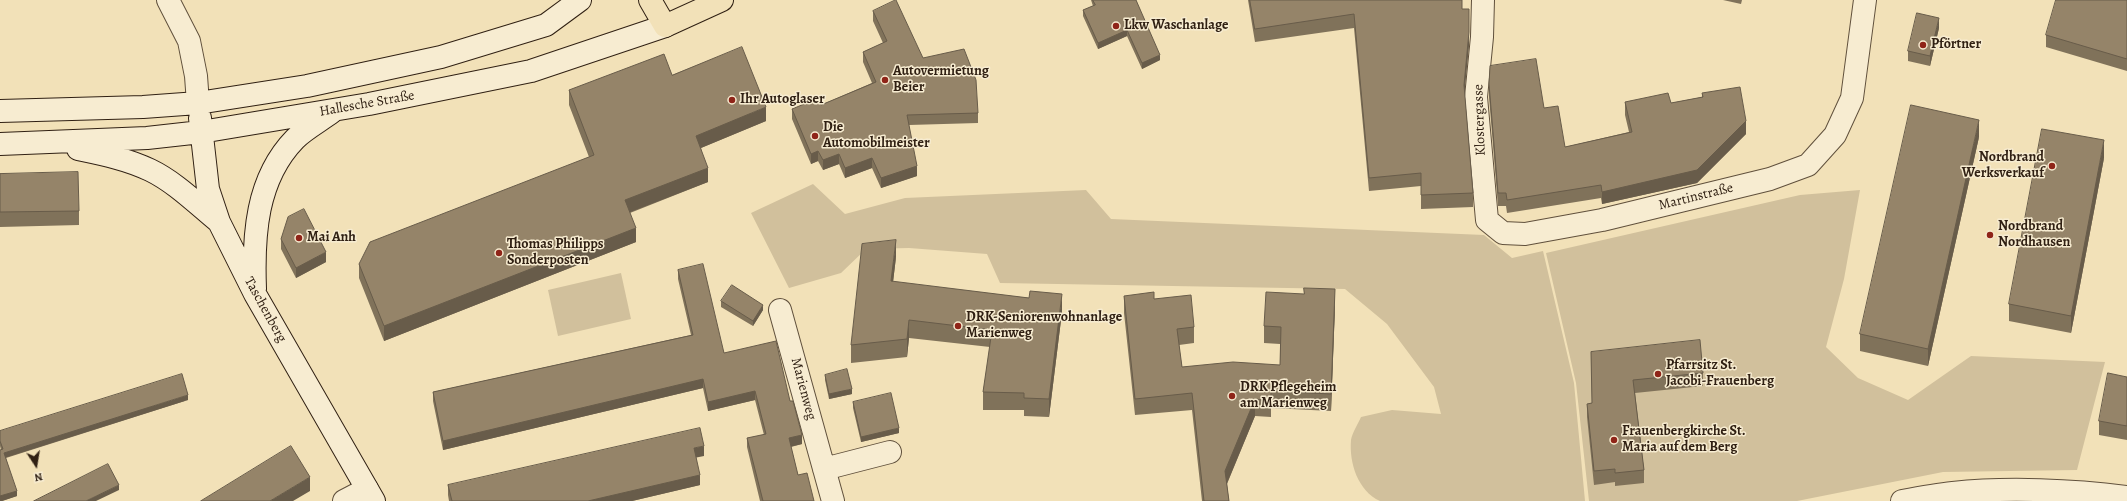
<!DOCTYPE html>
<meta charset="utf-8">
<style>
body{margin:0}
#map{position:relative;width:2127px;height:501px;overflow:hidden;background:#f2e1b8;font-family:Alegreya,serif}
canvas{display:block}
.north{position:absolute;left:16px;top:445px;width:40px;height:40px;-webkit-text-stroke:3px #f7ecd1;paint-order:stroke;rotate:168deg;font-size:11px;font-weight:700;line-height:16px;text-align:center;color:#302013}
.north::after{content:'';display:block;margin:auto;width:14px;height:18px;background:#302013;clip-path:polygon(50% 0,100% 100%,50% 72%,0 100%)}
</style>
<div id="map">
<canvas width="2127" height="501"></canvas>
<div class="north">N</div>
</div>
<script>
const c = document.querySelector('canvas').getContext('2d');
c.lineJoin = 'round';
function fillPath(path, color) {
  c.fillStyle = color;
  c.fill(path, 'evenodd');
}
function stroke(path, color, width, dash) {
  c.strokeStyle = color;
  c.lineWidth = width;
  c.lineCap = dash ? 'butt' : 'round';
  c.setLineDash(dash || []);
  c.stroke(path);
}
function drawText(font, color, halo, rows, align = 'center') {
  c.font = font + ' Alegreya,serif';
  c.lineWidth = 3;
  c.setLineDash([]);
  c.textBaseline = 'middle';
  c.strokeStyle = halo;
  c.fillStyle = color;
  for (const [text, x, y, turn = 0] of rows) {
    c.save();
    c.translate(x, y);
    c.rotate((+turn || 0) * Math.PI / 180);
    c.textAlign = isNaN(turn) ? turn : align;
    if (halo) c.strokeText(text, 0, 0);
    c.fillText(text, 0, 0);
    c.restore();
  }
}
const green = new Path2D(`
 M813 184 845 214 905 198 1086 190 1111 219 1484 235 1512 258 1543 251 1574 383 1585 501H1380C1358 491 1349 463 1351 440 1352 433 1358 424 1361 417L1392 410 1441 414 1434 387 1387 324 1345 289 1000 283 987 254 909 248 866 249 841 273 789 288 751 213Z
 M1860 190 1844 279 1826 347 1858 378 1908 400 1971 356 2105 362 2077 470 1943 472 1797 501H1589L1576 383 1546 253 1800 195Z
 M621 273 631 319 558 336 548 290Z`);
const minor = new Path2D(`
 M168 0 189 41 196 76 198 103
 M1483 0 1482 37 1476 97 1487 220 1503 233 1525 234 1602 220 1770 179 1808 165 1835 135 1852 98 1865 0
 M780 310 833 501
 M824 469 890 452
 M344 501 367 489
 M1902 501C1919 498 1936 495 1953 493 2006 487 2074 490 2127 497`);
const secondary = new Path2D(`
 M0 111 143 107 198 103 307 86 441 57 546 25 580 0
 M200 118 208 189 219 222 255 294 374 501
 M0 144 147 138 201 132 369 104 531 71 665 26
 M78 149C102 154 127 159 150 170 175 182 197 204 219 222
 M255 289C253 236 256 179 295 139 305 129 320 121 332 112`);
const primary = new Path2D(`
 M650 0 665 26
 M665 26 722 0`);
const wall = new Path2D(`
 M1091 0H1136L1160 60 1142 69 1127 36 1098 49 1083 16V10L1093 6Z
 M1248 0H1462V9L1469 45 1464 92 1473 193V207L1421 209V186L1369 191 1354 28 1255 42Z
 M1723 0H1742L1741 4Z
 M2127 0V71L2046 47V35Z
 M873 11 978 113V123L909 125 917 176 881 188 872 168 845 178 839 164 823 170 818 161 811 164 792 119V109L821 105 872 83 863 62V52L883 43 873 21Z
 M1939 28 1930 66 1908 61V51Z
 M672 75 766 121 701 148 708 182 630 213 636 242 384 341 359 278V264L589 157 569 105V90Z
 M1489 84 1544 108 1565 147 1629 132 1625 115V102L1671 103 1702 97V93L1746 134 1697 183 1602 204 1601 198 1507 213 1506 206H1498L1489 97Z
 M1979 137 1928 366 1860 351V334Z
 M2104 158 2071 333 2009 321V304Z
 M0 174 79 211V225L0 227Z
 M281 239 326 262 296 278 281 249Z
 M896 257 893 282 1029 298 1062 312 1049 417 1024 416V410H983V392L990 347 909 338 907 357 851 363V345Z
 M678 270 724 353 790 401 802 444 791 447 798 475 814 501H760L747 447V438L764 435 755 400 708 411 703 388 443 450 433 401V392L691 335 678 279Z
 M1304 288 1335 306 1331 411 1271 408V417L1255 416 1227 484 1229 501H1202L1192 410 1135 415 1124 313V296L1154 299 1194 327V343L1179 345 1182 367 1280 365V344L1264 343V326L1304 294Z
 M721 301 763 310 753 326 721 307Z
 M1591 352 1703 373V386L1635 393 1644 470V483L1615 486V482L1594 485 1587 417V404L1592 403Z
 M825 375 852 394 829 399 825 380Z
 M2127 377V440L2099 435V421Z
 M188 400 6 458 17 496 2 501H0L1 450 0 446V431Z
 M853 402 899 433 861 442 853 408Z
 M704 456 696 457 700 485 632 501H449L448 495V485Z`);
const shadedWall = new Path2D(`
 M1939 18V28L1930 66V56Z
 M1127 30V36L1098 49V43Z
 M1469 32V45L1464 98V85Z
 M1160 55V60L1142 69V63Z
 M766 107V121L696 150V136Z
 M1979 120V137L1928 366V349Z
 M1746 121V134L1697 183 1602 204V192Z
 M2104 140V158L2071 333V316Z
 M818 151V161L811 164V154Z
 M839 154V164L823 170V160Z
 M872 158V168L845 178V168Z
 M917 166V176L881 188V178Z
 M708 168V182L625 214V200Z
 M636 228V242L384 341V326Z
 M896 240V257L891 299V281Z
 M326 252V262L296 278V268Z
 M1335 289V306L1331 411V394Z
 M1062 294V312L1049 417V399Z
 M763 305V310L753 326V321Z
 M909 320V338L907 357V339Z
 M703 379V388L443 450V441Z
 M852 389V394L829 399V394Z
 M755 391V400L708 411V402Z
 M188 395V400L4 458V453Z
 M1255 399V416L1225 488V471Z
 M899 428V433L861 442V437Z
 M802 435V444L789 447V438Z
 M704 446V456L694 458V448Z
 M700 475V485L632 501H588Z
 M310 477V491L293 501H270Z
 M119 485V490L96 501H86Z
 M17 491V496L2 501H0V496Z`);
const building = new Path2D(`
 M896 0 923 58 964 49 976 80 978 113 907 115 917 166 881 178 872 158 845 168 839 154 823 160 818 151 811 154 792 109 819 98 821 105 876 82 863 52 887 41 873 11Z
 M1093 0H1136L1160 55 1142 63 1127 30 1098 43 1083 10 1095 5Z
 M1250 0H1462V9H1469V32L1464 85 1473 193 1421 195V173L1369 178 1354 14 1255 29Z
 M2056 0H2127V59L2046 35Z
 M1917 13 1939 18 1930 56 1908 51Z
 M742 47 766 107 696 136 708 168 625 200 636 228 384 326 359 264 370 242 594 155 569 90 664 54 672 75Z
 M1536 59 1544 108 1558 106 1565 147 1632 132 1625 102 1668 93 1671 103 1703 97 1702 93 1740 87 1746 121 1697 170 1602 192 1601 185 1507 200 1506 193H1498L1489 84 1490 66Z
 M1911 105 1979 120 1928 349 1860 334Z
 M2042 129 2104 140 2071 316 2009 304Z
 M78 172 79 211 0 212V174Z
 M304 209 326 252 296 268 281 239 288 217Z
 M896 240 891 281 1029 298 1030 291 1062 294 1049 399 1024 398V393L983 392 992 330 909 320 907 339 851 345 862 244Z
 M703 264 724 353 776 341 790 401H793L802 435 789 438 798 475 807 473 814 501H763L747 438 766 434 755 391 708 402 703 379 443 441 433 392 693 335 678 270Z
 M732 285 763 305 753 321 721 301Z
 M1304 288 1335 289 1331 394 1271 391V401L1255 399 1225 471 1229 501H1204L1192 393 1135 399 1124 296 1154 292V299L1191 295 1194 327 1177 329 1182 367 1233 362 1280 365 1281 327 1264 326 1266 292 1304 294Z
 M1700 340 1703 373 1633 380 1644 470 1615 473V469L1594 471 1587 404 1592 403 1591 352Z
 M847 369 852 389 829 394 825 375Z
 M2108 373 2127 377V426L2099 421Z
 M182 374 188 395 4 453 17 491 0 496V450L3 449 0 441V431Z
 M891 393 899 428 861 437 853 402Z
 M700 428 704 446 694 448 700 475 588 501H452L448 485Z
 M291 446 310 477 270 501H201Z
 M108 464 119 485 86 501H34Z`);
const markers = [
 [1116,26,4,"#8f2418"],
 [1923,45,4,"#8f2418"],
 [885,80,4,"#8f2418"],
 [732,100,4,"#8f2418"],
 [815,136,4,"#8f2418"],
 [2052,166,4,"#8f2418"],
 [1990,235,4,"#8f2418"],
 [299,238,4,"#8f2418"],
 [499,253,4,"#8f2418"],
 [958,326,4,"#8f2418"],
 [1658,374,4,"#8f2418"],
 [1232,396,4,"#8f2418"],
 [1614,440,4,"#8f2418"]
];
const poiNames = [
 ["Lkw Waschanlage",1124,26],
 ["Pförtner",1931,45],
 ["Autovermietung",893,72],
 ["Beier",893,88],
 ["Ihr Autoglaser",740,100],
 ["Die",823,128],
 ["Automobilmeister",823,144],
 ["Nordbrand",2044,158,"right"],
 ["Werksverkauf",2044,174,"right"],
 ["Nordbrand",1998,227],
 ["Nordhausen",1998,243],
 ["Mai Anh",307,238],
 ["Thomas Philipps",507,245],
 ["Sonderposten",507,261],
 ["DRK-Seniorenwohnanlage",966,318],
 ["Marienweg",966,334],
 ["Pfarrsitz St.",1666,366],
 ["Jacobi-Frauenberg",1666,382],
 ["DRK Pflegeheim",1240,388],
 ["am Marienweg",1240,404],
 ["Frauenbergkirche St.",1622,432],
 ["Maria auf dem Berg",1622,448]
];
const streetNames = [
 ["Hallesche Straße",367,104,-10],
 ["Klostergasse",1480,120,-92],
 ["Martinstraße",1696,197,-14],
 ["Taschenberg",265,310,61],
 ["Marienweg",803,389,75]
];
fillPath(green, '#d1c09c');
stroke(minor, '#60503c', 24);
stroke(secondary, '#302013', 24);
stroke(primary, '#302013', 24);
stroke(minor, '#f7ecd1', 22);
stroke(secondary, '#f7ecd1', 22);
stroke(primary, '#f2e1b8', 22);
fillPath(wall, '#80725a');
fillPath(shadedWall, '#685c4a');
fillPath(building, '#958469');
stroke(building, '#685c4a', 1);
for (const [x, y, r, color] of markers) {
  const dot = new Path2D();
  dot.arc(x, y, r, 0, 2 * Math.PI);
  c.fillStyle = color;
  c.fill(dot);
  stroke(dot, '#f7ecd1', 1.5);
}
drawText('bold 14px', '#302013', '#f7ecd1', poiNames, 'left');
drawText('14px', '#302013', '#f7ecd1', streetNames);
</script>
